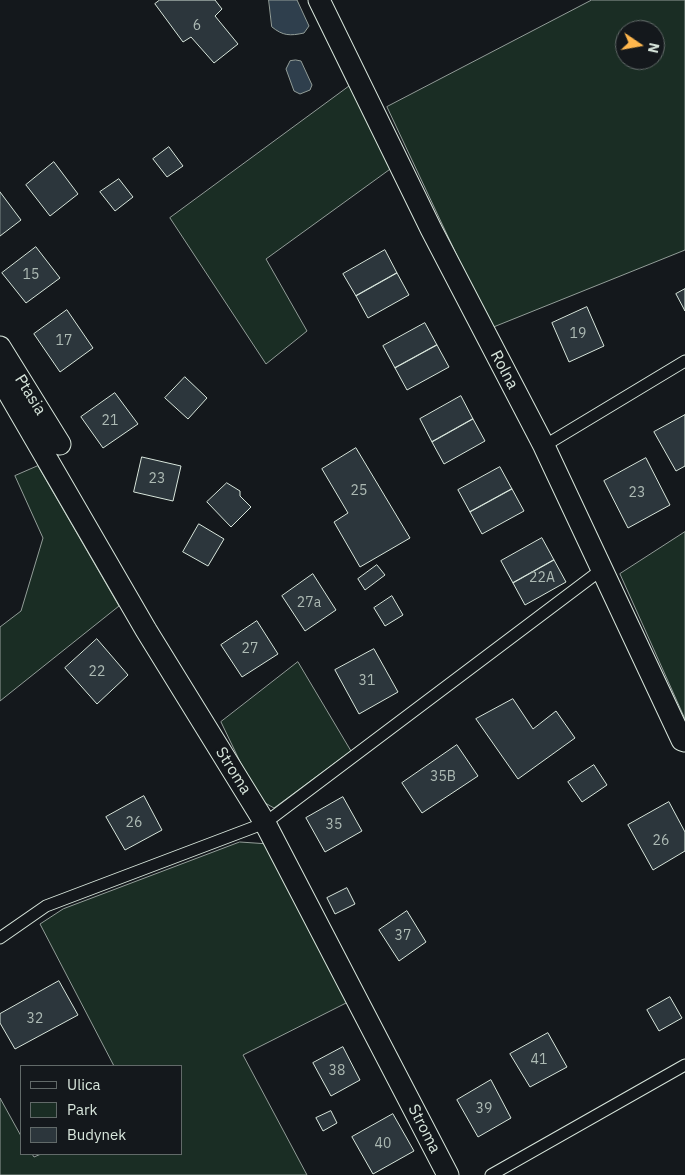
<!DOCTYPE html>
<style>
body{margin:0}
#map{position:relative;width:685px;height:1175px;overflow:hidden;background:#14181c;font-family:"IBM Plex Sans",sans-serif}
canvas{display:block}
.legend{position:absolute;left:20px;top:1065px;width:162px;height:90px;box-sizing:border-box;background:#14181c;border:1px solid #626a69;margin:0;padding:6px 9px;list-style:none;font-size:15px;color:#d8e6dc}
.legend li{display:flex;align-items:center;gap:10px;height:25px}
.legend b{width:25px;border:1px solid #626a69}
.north{position:absolute;left:615px;top:20px;width:50px;height:50px;box-sizing:border-box;background:#14181c;border:1px solid #626a69;border-radius:50%;rotate:102deg;font-size:14px;font-weight:700;line-height:20px;text-align:center;color:#d8e6dc}
.north::after{content:'';display:block;margin:auto;width:18px;height:22px;background:#ffb74d;clip-path:polygon(50% 0,100% 100%,50% 72%,0 100%)}
</style>
<div id="map">
<canvas width="685" height="1175"></canvas>
<ul class="legend">
<li><b style="height:6px;background:#14181c"></b>Ulica</li>
<li><b style="height:14px;background:#1a2d24"></b>Park</li>
<li><b style="height:14px;background:#2c363c"></b>Budynek</li>
</ul>
<div class="north">N</div>
</div>
<script>
const c = document.querySelector('canvas').getContext('2d');
c.lineJoin = 'round';
function fillPath(path, color) {
  c.fillStyle = color;
  c.fill(path, 'evenodd');
}
function stroke(path, color, width, dash) {
  c.strokeStyle = color;
  c.lineWidth = width;
  c.lineCap = dash ? 'butt' : 'round';
  c.setLineDash(dash || []);
  c.stroke(path);
}
function drawText(font, color, halo, rows, align = 'center') {
  c.font = font + ' "IBM Plex Sans",sans-serif';
  c.lineWidth = 4;
  c.setLineDash([]);
  c.textBaseline = 'middle';
  c.strokeStyle = halo;
  c.fillStyle = color;
  for (const [text, x, y, turn = 0] of rows) {
    c.save();
    c.translate(x, y);
    c.rotate((+turn || 0) * Math.PI / 180);
    c.textAlign = isNaN(turn) ? turn : align;
    if (halo) c.strokeText(text, 0, 0);
    c.fillText(text, 0, 0);
    c.restore();
  }
}
const green = new Path2D(`
 M592 0H685V250L491 328 387 107ZM625 30H655V60H625Z
 M351 85 393 167 266 259 307 331 266 364 170 218Z
 M38 466 119 606 0 701V627L21 611 43 538 15 476Z
 M685 532V719L620 574Z
 M298 662 351 751 274 808 258 799 221 722Z
 M240 842 269 844 350 1001 243 1055 307 1175H0V1098L21 1136V1154H32L34 1157 41 1154H181V1066H114L40 924 63 909Z`);
const water = new Path2D(`
 M269 0H297L309 26 304 33C290 36 283 36 272 27Z
 M296 60 301 61 312 85 310 90 300 94 294 91 286 69 290 61Z`);
const building = new Path2D(`
 M160 0H215L222 9 215 16 238 44 214 63 191 37 183 42 155 4Z
 M169 147 183 166 167 177 153 159Z
 M54 162 78 194 50 216 26 185Z
 M119 179 133 197 115 211 100 192Z
 M0 192 21 220 0 236Z
 M36 247 60 278 26 303 2 273Z
 M385 250 397 273 356 296 343 274Z
 M397 273 409 295 368 318 356 296Z
 M685 289V311L676 294Z
 M587 307 604 346 569 362 552 323Z
 M67 310 93 348 60 372 34 334Z
 M425 323 437 345 395 368 383 346Z
 M437 345 449 367 407 390 395 368Z
 M185 377 207 398 188 419 165 398Z
 M115 393 138 424 103 448 81 417Z
 M461 396 473 419 432 442 420 419Z
 M685 415V466L676 471 654 432Z
 M473 419 485 441 444 464 432 442Z
 M356 448 410 538 360 567 334 522 348 513 322 469Z
 M142 457 181 466 173 501 134 492Z
 M646 458 670 505 628 528 604 481Z
 M500 467 512 489 470 512 458 490Z
 M227 483 240 491V496L251 507 231 527 207 502Z
 M512 489 524 511 482 534 470 512Z
 M199 524 224 539 208 566 183 552Z
 M542 538 554 560 513 583 501 561Z
 M554 560 566 582 525 605 513 583Z
 M377 565 385 575 365 590 358 579Z
 M313 574 336 610 305 631 282 596Z
 M392 596 403 615 385 626 374 608Z
 M257 621 278 654 242 677 221 645Z
 M97 639 128 675 97 704 65 668Z
 M374 649 398 692 359 714 335 670Z
 M513 699 533 729 556 711 575 738 518 779 476 719Z
 M457 745 478 776 422 813 402 783Z
 M594 765 607 785 582 802 568 782Z
 M144 796 162 830 125 850 106 817Z
 M343 797 362 831 325 852 306 818Z
 M669 802 685 832V851L653 870 628 825Z
 M347 888 355 904 335 914 327 898Z
 M407 911 426 942 399 961 379 930Z
 M59 981 78 1015 15 1049 0 1023V1014Z
 M670 997 682 1018 659 1031 647 1010Z
 M548 1033 567 1067 530 1087 510 1054Z
 M343 1047 360 1080 331 1096 313 1063Z
 M491 1080 511 1118 478 1137 457 1100Z
 M331 1111 337 1123 323 1131 316 1118Z
 M393 1114 414 1151 373 1174 352 1137Z`);
const lane = new Path2D(`
 M544 446 685 361
 M0 938 46 906 265 823 601 570
 M491 1175 685 1065`);
const street = new Path2D(`
 M319 0 431 229 544 446 682 740 685 741
 M0 347 60 444
 M0 378 146 630 265 823 448 1175`);
const numberNames = [
 ["6",197,26],
 ["15",31,275],
 ["19",578,334],
 ["17",64,341],
 ["21",110,421],
 ["23",157,479],
 ["25",359,491],
 ["23",637,493],
 ["22A",542,578],
 ["27a",309,603],
 ["27",250,649],
 ["22",97,672],
 ["31",367,681],
 ["35B",443,777],
 ["26",134,823],
 ["35",334,825],
 ["26",661,841],
 ["37",403,936],
 ["32",35,1019],
 ["41",539,1060],
 ["38",337,1071],
 ["39",484,1109],
 ["40",383,1144]
];
const streetNames = [
 ["Rolna",504,370,62],
 ["Ptasia",30,395,58],
 ["Stroma",233,771,58],
 ["Stroma",424,1129,63]
];
fillPath(green, '#1a2d24');
stroke(green, '#939e99', 1);
fillPath(water, '#2f3f4d');
stroke(water, '#939e99', 1);
fillPath(building, '#2c363c');
stroke(building, '#d8e6dc', 1);
stroke(lane, '#d8e6dc', 13);
stroke(street, '#d8e6dc', 23);
stroke(lane, '#14181c', 11);
stroke(street, '#14181c', 21);
drawText('14px', '#adbab4', null, numberNames);
drawText('16px', '#d8e6dc', '#14181c', streetNames);
</script>
